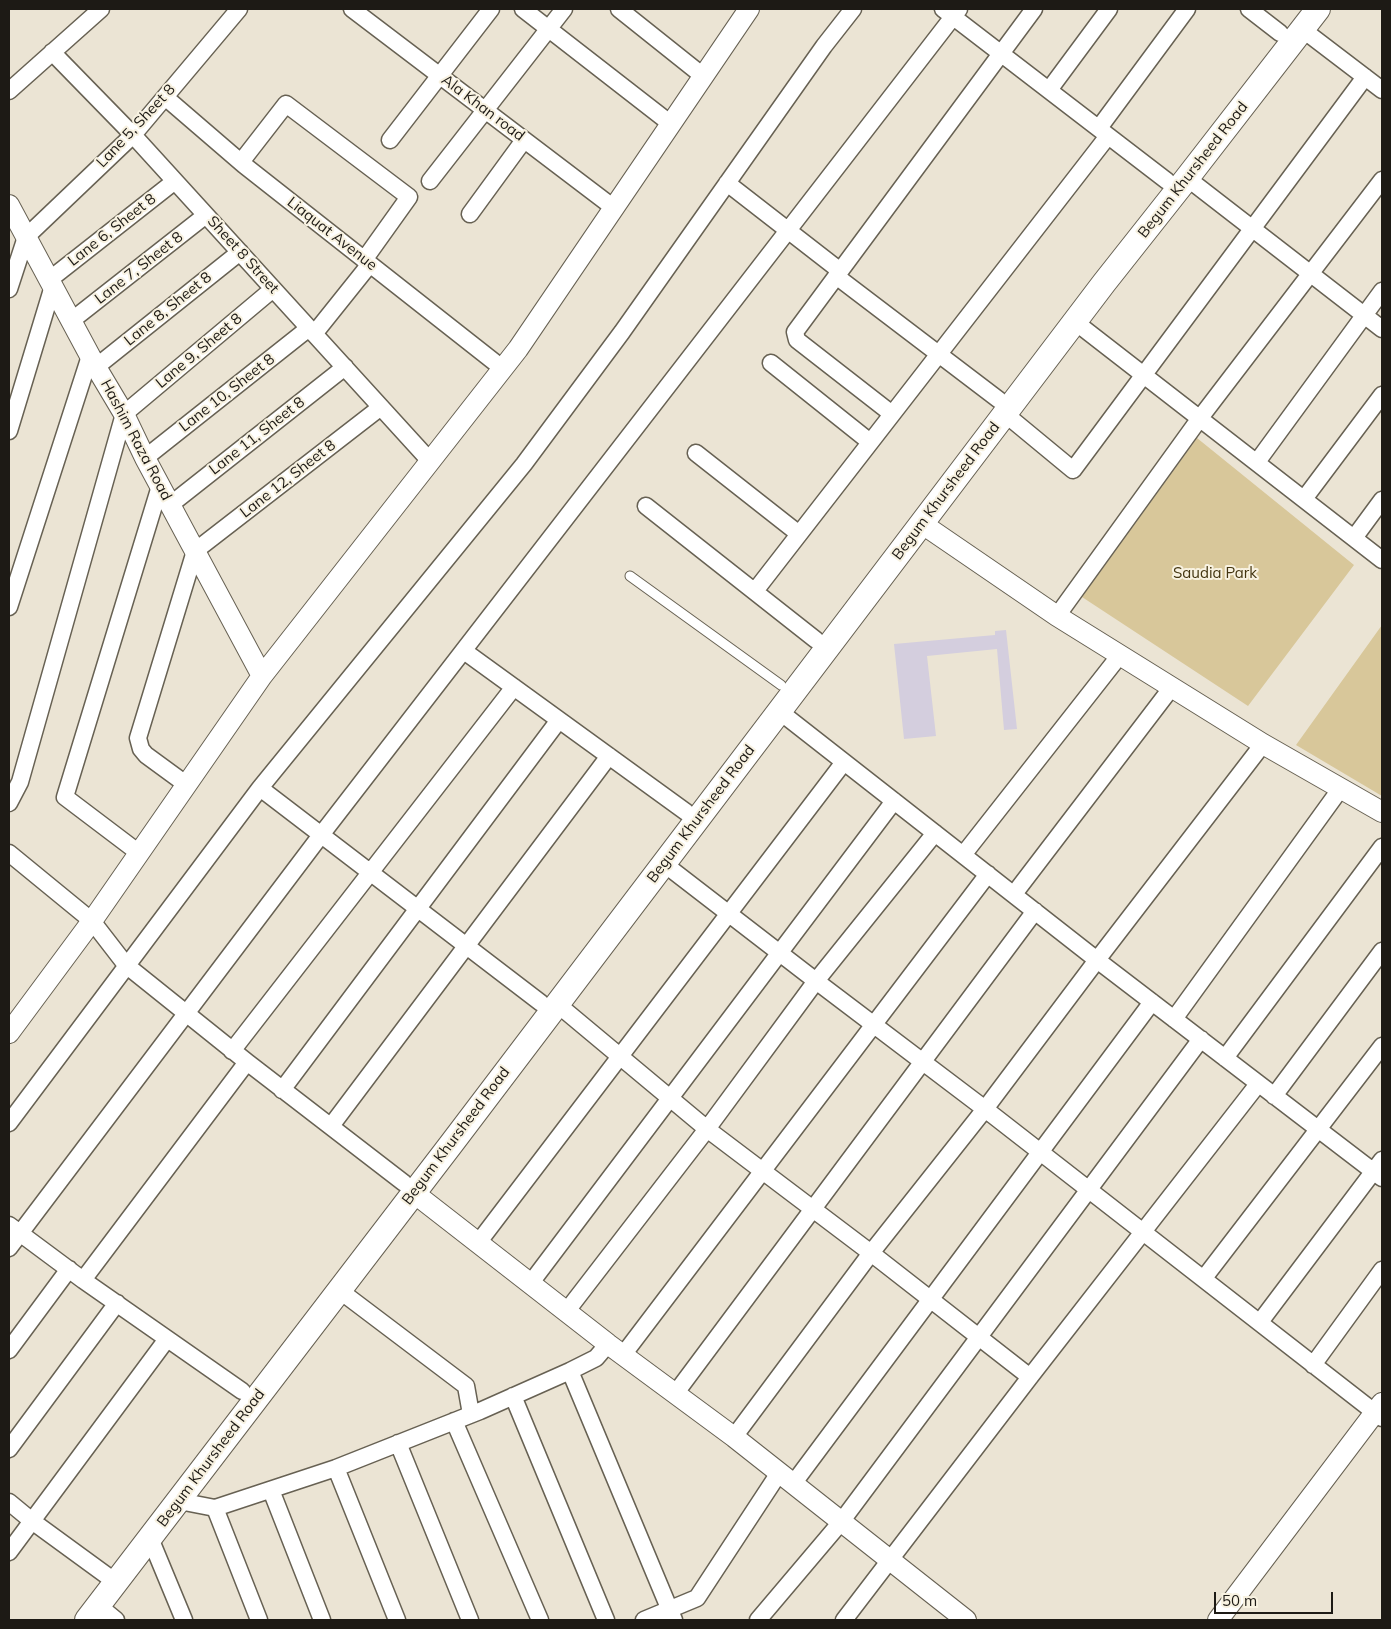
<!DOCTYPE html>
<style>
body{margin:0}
#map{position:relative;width:1391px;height:1629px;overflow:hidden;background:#ebe4d4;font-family:Mulish,sans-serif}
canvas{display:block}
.frame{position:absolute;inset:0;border:10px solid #1d1a15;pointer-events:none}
.scale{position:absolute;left:1214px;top:1592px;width:119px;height:22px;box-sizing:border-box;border:2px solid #1d1a15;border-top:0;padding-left:6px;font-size:15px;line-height:18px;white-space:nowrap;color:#1d1a15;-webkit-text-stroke:4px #f8f2e1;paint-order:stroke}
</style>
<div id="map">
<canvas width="1391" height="1629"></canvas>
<div class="frame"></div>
<div class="scale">50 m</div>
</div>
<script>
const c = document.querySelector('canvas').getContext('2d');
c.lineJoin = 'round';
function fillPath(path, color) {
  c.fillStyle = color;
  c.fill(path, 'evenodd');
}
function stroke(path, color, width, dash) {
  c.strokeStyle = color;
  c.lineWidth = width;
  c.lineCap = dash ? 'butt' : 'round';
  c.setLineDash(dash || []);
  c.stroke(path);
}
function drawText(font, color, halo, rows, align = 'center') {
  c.font = font + ' Mulish,sans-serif';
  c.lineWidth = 4;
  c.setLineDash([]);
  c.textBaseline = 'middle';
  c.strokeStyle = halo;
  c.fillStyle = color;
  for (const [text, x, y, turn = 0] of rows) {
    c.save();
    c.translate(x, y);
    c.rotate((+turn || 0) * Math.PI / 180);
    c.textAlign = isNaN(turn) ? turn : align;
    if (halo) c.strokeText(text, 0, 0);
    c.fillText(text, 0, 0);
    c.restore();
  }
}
const green = new Path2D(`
 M1197 438 1354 565 1248 706 1082 597Z
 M1382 625V796L1296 745Z`);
const building = new Path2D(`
 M1006 630 1017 729 1004 730 997 649 927 656 936 736 904 739 894 644 995 635V631Z`);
const service = new Path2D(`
 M630 576 781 685`);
const minor = new Path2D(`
 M352 9 614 208
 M523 9 671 124
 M619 9 703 76
 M943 9 1167 181
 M1249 9 1280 33
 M1302 29 1382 90
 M52 52 133 135 430 461
 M1049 90 1109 9
 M9 91 101 9
 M165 97 244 165 502 368
 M1099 128 1187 9
 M390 140 491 9
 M241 162 286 104 409 197 364 260
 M1187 178 1382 329
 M430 181 564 9
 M727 183 839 270
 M470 214 524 140
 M836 276 999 400
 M49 280 175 181
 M9 289 26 237 133 135 239 9
 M71 321 206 215
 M1074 321 1382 560
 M314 334 370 264
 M771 363 870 442
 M96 367 240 252
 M1004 413 1073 470 1365 77
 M892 414 797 340 795 332 1034 9
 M9 431 53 286
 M696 453 799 534
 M145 458 309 328
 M1257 462 1382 291
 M1304 499 1382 395
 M170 505 345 367
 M646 506 816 640
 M1354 538 1382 500
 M755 591 1108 136
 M9 607 90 356
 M1057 616 1200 418 1382 180
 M464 651 686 812
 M779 711 1097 960 1382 1178
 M187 785 146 755 141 749 138 738 195 551 381 407
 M260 788 541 1003
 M9 803 20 782 124 414 273 289
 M9 853 92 921 126 965 247 1062 404 1183
 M139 853 65 797 160 486
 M963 855 1120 655
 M663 863 816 981 985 1109 1382 1418
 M1014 894 1172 687
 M556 1003 707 1129 871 1253 1030 1377
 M1174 1019 1341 788
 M232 1051 514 687
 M1225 1058 1382 847
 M282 1090 559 720
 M1274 1096 1382 951
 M9 1123 260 788 524 464 622 332 824 46 853 9
 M331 1126 609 756
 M9 1225 83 1280 242 1391
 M478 1243 844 762
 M9 1248 321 835 959 9
 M1204 1278 1382 1046
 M83 1280 247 1062
 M530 1284 894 801
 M339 1290 466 1386 471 1414
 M566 1312 707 1129 816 981 935 833
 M1260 1322 1382 1160
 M9 1350 69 1269
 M623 1355 988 874
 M1313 1365 1382 1270
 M570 1371 674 1620
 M675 1394 1035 911
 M513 1396 606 1620
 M454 1421 540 1620
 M734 1437 871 1253 985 1109 1097 960 1263 744
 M398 1443 470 1620
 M9 1449 117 1303
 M336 1468 397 1620
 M793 1484 1152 1002
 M271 1490 322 1620
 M179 1501 215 1508 336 1468 480 1411 570 1371 596 1358 608 1344
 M9 1502 32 1521 106 1575
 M215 1508 259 1620
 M150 1538 184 1620
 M9 1552 167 1339
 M99 1606 116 1620
 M644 1620 697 1598 779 1473
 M758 1620 841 1522 1201 1039
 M844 1620 1030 1377 1258 1084`);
const tertiary = new Path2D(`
 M9 205 96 367 124 414 145 458 262 676
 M921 523 1057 616 1263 744 1382 812
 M9 1033 92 921 262 676 518 349 749 9
 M414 1193 608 1344 734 1437 966 1620
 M1218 1620 1382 1403`);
const secondary = new Path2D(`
 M87 1620 452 1143 1104 283 1187 178 1318 9`);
const streetNames = [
 ["Ala Khan road",483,108,37],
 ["Lane 5, Sheet 8",136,126,-47],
 ["Begum Khursheed Road",1193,170,-52],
 ["Lane 6, Sheet 8",112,230,-38],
 ["Liaquat Avenue",332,234,38],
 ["Sheet 8 Street",243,255,48],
 ["Lane 7, Sheet 8",139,268,-38],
 ["Lane 8, Sheet 8",168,309,-39],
 ["Lane 9, Sheet 8",199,351,-40],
 ["Lane 10, Sheet 8",227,393,-38],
 ["Lane 11, Sheet 8",257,436,-38],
 ["Hashim Raza Road",136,440,62],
 ["Lane 12, Sheet 8",288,479,-38],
 ["Begum Khursheed Road",946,491,-53],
 ["Begum Khursheed Road",701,814,-53],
 ["Begum Khursheed Road",456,1136,-53],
 ["Begum Khursheed Road",211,1458,-53]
];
const parkNames = [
 ["Saudia Park",1215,573]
];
fillPath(green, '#d8c79a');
fillPath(building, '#d4cede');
stroke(service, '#676153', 11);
stroke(minor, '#676153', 19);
stroke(tertiary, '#676153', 22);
stroke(secondary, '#676153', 26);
stroke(service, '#fff', 9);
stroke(minor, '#fff', 16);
stroke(tertiary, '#fff', 20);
stroke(secondary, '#fff', 24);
drawText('15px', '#1d1a15', '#f8f2e1', streetNames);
drawText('15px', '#433510', '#f8f2e1', parkNames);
</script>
